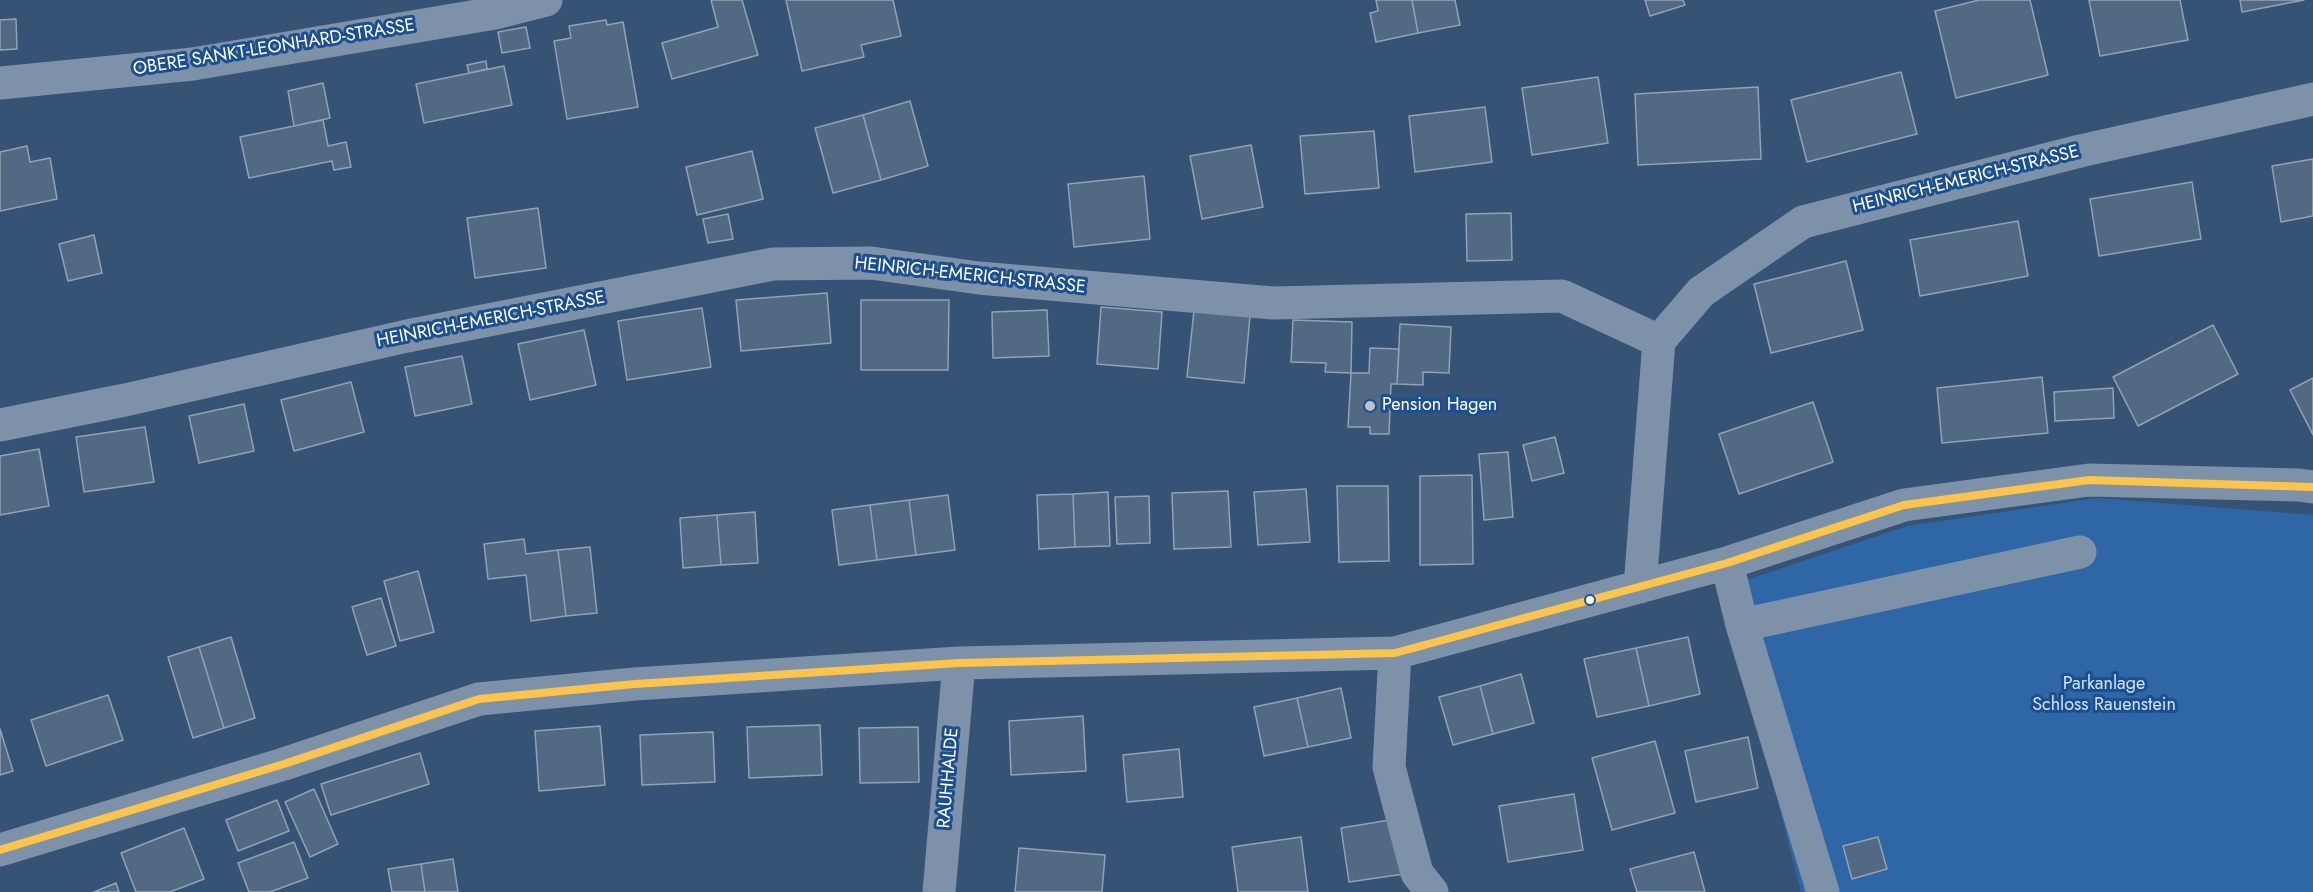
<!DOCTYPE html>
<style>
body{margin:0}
canvas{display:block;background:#365274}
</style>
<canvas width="2313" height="892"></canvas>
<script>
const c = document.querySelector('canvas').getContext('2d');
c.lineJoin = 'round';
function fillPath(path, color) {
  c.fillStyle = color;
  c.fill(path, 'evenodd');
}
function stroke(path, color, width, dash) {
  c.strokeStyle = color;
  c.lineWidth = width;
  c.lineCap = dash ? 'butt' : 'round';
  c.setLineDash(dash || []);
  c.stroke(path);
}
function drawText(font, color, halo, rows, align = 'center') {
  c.font = font + ' Jost,sans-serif';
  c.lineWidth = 6;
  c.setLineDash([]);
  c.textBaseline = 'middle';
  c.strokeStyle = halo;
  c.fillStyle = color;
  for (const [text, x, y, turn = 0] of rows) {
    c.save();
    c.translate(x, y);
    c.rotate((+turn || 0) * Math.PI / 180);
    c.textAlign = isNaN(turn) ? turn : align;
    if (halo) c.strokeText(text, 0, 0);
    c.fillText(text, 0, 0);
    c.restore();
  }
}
const green = new Path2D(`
 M2097 498 2313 515V892H1801L1723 588 1907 526Z`);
const building = new Path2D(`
 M711 0H742L758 55 672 79 662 43 718 27Z
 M786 0H893L901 36 861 45 864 57 802 71Z
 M1376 0H1412L1418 33 1376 42 1370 13 1378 11Z
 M1412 0H1455L1460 25 1418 33Z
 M1645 0H1683L1685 5 1650 16Z
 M1979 0H2030L2048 75 1956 98 1935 11Z
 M2089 0H2180L2188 40 2100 56Z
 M2240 0H2304L2242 12Z
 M16 19 17 49 0 50V20Z
 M606 20 607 25 623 22 638 107 567 119 554 41 571 38 569 26Z
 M526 27 530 48 502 53 498 32Z
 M486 61 487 69 469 73 467 65Z
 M504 66 512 105 424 123 416 84Z
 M1901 72 1917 134 1807 162 1791 100Z
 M1598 77 1608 143 1532 155 1522 88Z
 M323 83 330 118 294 126 288 91Z
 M1758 87 1761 159 1638 165 1635 94Z
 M910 101 928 166 881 180 863 115Z
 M1485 107 1492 162 1415 172 1409 116Z
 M863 115 881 180 833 193 815 128Z
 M323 120 328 146 346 142 351 167 334 170 332 161 249 178 240 137Z
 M1374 131 1379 188 1305 194 1300 136Z
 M1251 145 1263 207 1202 219 1190 156Z
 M27 146 30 162 50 158 57 199 0 211V152Z
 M752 151 763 199 697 215 686 167Z
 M2313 159V216L2281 222 2272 166Z
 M1144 176 1150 239 1074 247 1068 184Z
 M2192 182 2201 239 2099 256 2090 199Z
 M538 208 546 268 475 278 467 218Z
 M1511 213 1512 260 1467 261 1466 214Z
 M728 214 733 239 708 243 703 219Z
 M2018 221 2028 276 1920 296 1910 240Z
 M94 235 102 273 68 281 59 244Z
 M1846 261 1863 330 1771 353 1754 284Z
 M827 293 831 343 741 351 736 300Z
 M861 300H949L948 370H861Z
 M1101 307 1162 312 1158 369 1097 364Z
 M702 308 711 367 627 380 618 321Z
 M1047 310 1049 356 993 358 992 312Z
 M1194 310 1250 316 1244 383 1187 377Z
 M1293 320 1352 322 1351 373 1325 372 1326 363 1291 362Z
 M1400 324 1451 327 1449 373 1423 372V385L1397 384Z
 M2213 325 2238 374 2138 426 2113 377Z
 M584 330 596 385 530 400 518 344Z
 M1370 348 1399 349 1397 384H1391L1389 434H1370V427H1348L1351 373H1369Z
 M462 356 472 404 415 416 405 367Z
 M2042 377 2048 433 1942 443 1937 388Z
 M2313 378V435L2290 390Z
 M351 382 364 432 294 451 281 400Z
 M2113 388 2114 418 2055 421 2054 392Z
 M1813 402 1833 462 1739 494 1719 434Z
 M244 404 254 451 199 463 189 416Z
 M145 427 154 482 84 492 76 437Z
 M1555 437 1564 473 1532 481 1523 445Z
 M39 449 49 506 0 515V456Z
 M1508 452 1513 517 1484 520 1479 454Z
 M1472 475 1473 564 1420 565V476Z
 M1337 486H1388L1389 561 1339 562Z
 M1306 489 1310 542 1258 545 1254 492Z
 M1228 491 1231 547 1174 549 1172 493Z
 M1108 492 1110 546 1075 547 1073 494Z
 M1073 494 1075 547 1039 549 1037 495Z
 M948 495 955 550 916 555 909 500Z
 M1149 496 1150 543 1117 544 1115 497Z
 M909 500 916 555 877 560 870 505Z
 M870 505 877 560 839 565 832 510Z
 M755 512 758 563 721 565 717 515Z
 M717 515 721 565 683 568 680 518Z
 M524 539 526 554 558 550 566 616 531 621 526 575 488 579 484 544Z
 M590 547 597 613 566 616 558 550Z
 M418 571 434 632 400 641 384 581Z
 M381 598 396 646 367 655 352 607Z
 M231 637 255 718 224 728 199 647Z
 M1688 637 1700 694 1649 706 1636 648Z
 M199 647 224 728 193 738 168 657Z
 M1636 648 1649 706 1597 717 1584 659Z
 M1521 674 1534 723 1493 734 1480 686Z
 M1480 686 1493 734 1453 745 1439 697Z
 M1341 688 1351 738 1308 747 1297 698Z
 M108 695 123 740 46 766 31 720Z
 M1297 698 1308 747 1264 756 1254 707Z
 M1083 716 1086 771 1011 775 1009 721Z
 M820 725 822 775 749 778 747 727Z
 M600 726 605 785 539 791 535 731Z
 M918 727 919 782 860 783 859 728Z
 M0 729 13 771 0 775Z
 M713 732 715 782 642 785 640 735Z
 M1748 737 1758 788 1696 802 1685 751Z
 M1655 741 1675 813 1612 830 1592 758Z
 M1179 749 1183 797 1127 802 1123 755Z
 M420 753 429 784 331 815 321 784Z
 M314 789 338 844 310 857 285 802Z
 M1574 794 1583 850 1508 862 1499 806Z
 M277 800 289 831 238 851 226 820Z
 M1396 819 1404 874 1349 882 1341 828Z
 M184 828 204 879 170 892H136L121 853Z
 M1301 837 1308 892H1238L1232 847Z
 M1878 837 1887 869 1852 879 1843 846Z
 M294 842 308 878 270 892H249L238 863Z
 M1019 848 1105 855 1102 892H1015Z
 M1694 852 1705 892H1637L1630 869Z
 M453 859 458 892H425L421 864Z
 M421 864 425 892H392L388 869Z
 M116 883 119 892H94Z`);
const minor = new Path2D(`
 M0 83 193 64 495 13 546 0
 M0 425 125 400 407 336 773 264 871 263 979 278 1273 303 1562 296 1659 341
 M1727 563 1742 625 1823 892
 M1640 587 1659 341 1701 292 1803 222 2080 151 2313 99
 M1742 625 2080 552
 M1395 653 1389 767 1417 873 1432 892
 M0 850 284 764 479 699 635 684 959 663 1395 653 1727 563 1904 505 2089 480 2298 485 2313 487
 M939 892 959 663`);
const bus1 = new Path2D(`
 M0 850 284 764 479 699 635 684 959 663 1395 653 1727 563 1904 505 2089 480 2313 487`);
const markers = [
 [1370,406,6,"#b9c2ce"],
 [1590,600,5,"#fff"]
];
const streetNames = [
 ["OBERE SANKT-LEONHARD-STRASSE",274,48,-9],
 ["HEINRICH-EMERICH-STRASSE",1966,180,-14],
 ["HEINRICH-EMERICH-STRASSE",970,276,6],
 ["HEINRICH-EMERICH-STRASSE",491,320,-11],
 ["RAUHHALDE",949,778,-85]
];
const poiNames = [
 ["Pension Hagen",1382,406]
];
const parkNames = [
 ["Parkanlage",2104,685],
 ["Schloss Rauenstein",2104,706]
];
fillPath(green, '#2f66a5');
fillPath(building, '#526984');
stroke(building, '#92a2b6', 1.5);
stroke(minor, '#7d92a8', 33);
stroke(bus1, '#fbc44d', 8);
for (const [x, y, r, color] of markers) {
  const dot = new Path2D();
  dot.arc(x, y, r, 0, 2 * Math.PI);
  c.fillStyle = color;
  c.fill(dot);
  stroke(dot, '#1b4f8f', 2);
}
drawText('18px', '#fff', '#1b4f8f', streetNames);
drawText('18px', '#fff', '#1b4f8f', poiNames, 'left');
drawText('18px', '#cfe3fa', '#1b4f8f', parkNames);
</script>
